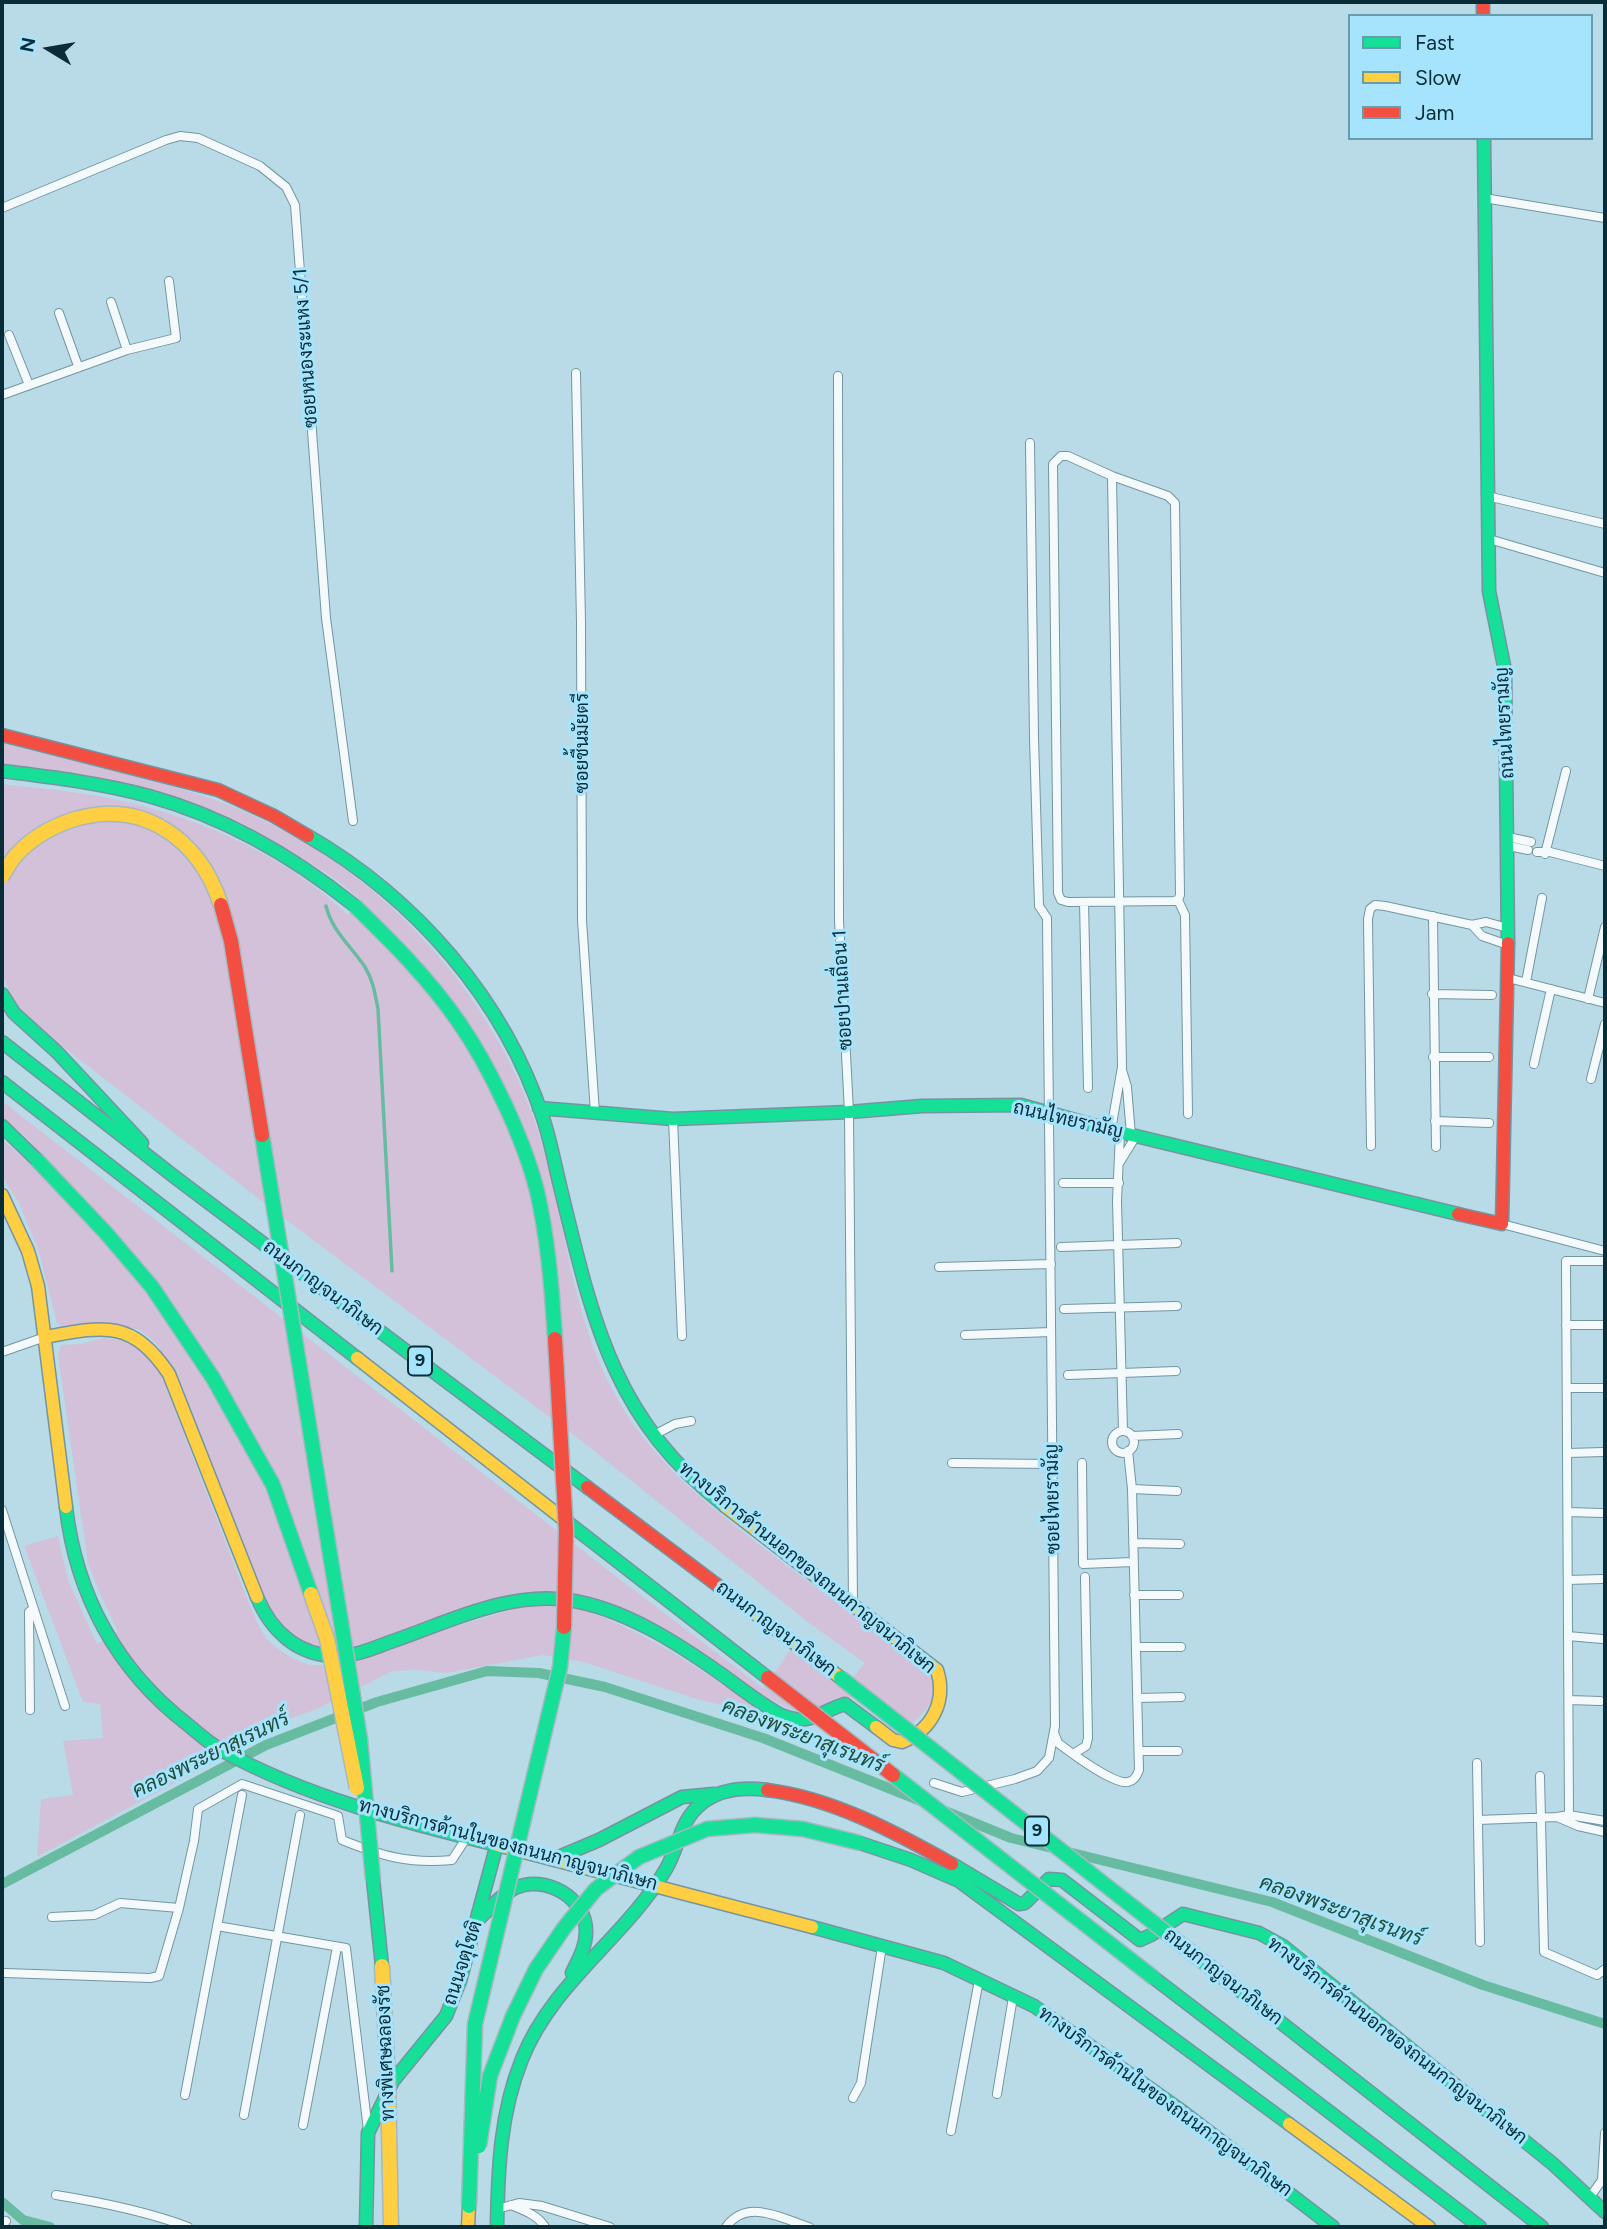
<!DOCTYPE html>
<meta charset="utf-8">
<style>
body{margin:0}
#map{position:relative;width:1607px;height:2229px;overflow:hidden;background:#b9dbe8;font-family:Figtree,sans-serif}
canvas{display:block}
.frame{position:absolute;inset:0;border:4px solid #092d38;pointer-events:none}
.legend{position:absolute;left:1348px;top:14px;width:245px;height:126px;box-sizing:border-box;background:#a5e4fc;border:2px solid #679bae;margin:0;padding:9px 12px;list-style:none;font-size:21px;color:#092d38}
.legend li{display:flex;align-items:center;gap:14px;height:35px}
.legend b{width:35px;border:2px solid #679bae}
.north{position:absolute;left:14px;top:14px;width:70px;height:70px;-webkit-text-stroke:5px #a5e4fc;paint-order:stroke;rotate:281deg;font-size:19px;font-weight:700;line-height:28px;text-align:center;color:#092d38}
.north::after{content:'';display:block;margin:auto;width:24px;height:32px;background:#092d38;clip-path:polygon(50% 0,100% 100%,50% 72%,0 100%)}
</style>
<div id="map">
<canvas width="1607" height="2229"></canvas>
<div class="frame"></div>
<ul class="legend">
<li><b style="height:9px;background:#16e098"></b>Fast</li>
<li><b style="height:9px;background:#ffcf43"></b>Slow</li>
<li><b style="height:9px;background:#f24e42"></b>Jam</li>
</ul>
<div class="north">N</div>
</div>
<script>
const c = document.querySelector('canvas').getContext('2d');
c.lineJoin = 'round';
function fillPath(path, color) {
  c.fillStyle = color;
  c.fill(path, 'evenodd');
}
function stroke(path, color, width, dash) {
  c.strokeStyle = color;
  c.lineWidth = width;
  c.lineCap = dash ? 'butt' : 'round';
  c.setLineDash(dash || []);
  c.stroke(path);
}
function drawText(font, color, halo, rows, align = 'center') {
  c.font = font + ' Figtree,Sarabun,sans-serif';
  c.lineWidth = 6;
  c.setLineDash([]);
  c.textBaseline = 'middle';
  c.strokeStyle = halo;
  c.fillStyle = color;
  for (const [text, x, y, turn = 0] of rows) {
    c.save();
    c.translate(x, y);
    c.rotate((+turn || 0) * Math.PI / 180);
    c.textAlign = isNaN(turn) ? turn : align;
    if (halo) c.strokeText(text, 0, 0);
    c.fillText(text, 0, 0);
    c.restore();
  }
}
const green = new Path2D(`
 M2 743C67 760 134 774 198 794 351 843 480 968 534 1119 566 1211 568 1313 618 1400 658 1470 723 1517 786 1565 833 1600 880 1634 926 1671 950 1696 919 1717 900 1733L854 1698 838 1697 806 1714C771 1704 753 1687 724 1667 709 1657 693 1650 677 1641 635 1619 584 1589 534 1592 473 1596 351 1669 300 1643 285 1636 274 1617 266 1603L179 1379 155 1342 140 1330 115 1324 63 1327 57 1323 38 1249 18 1201 2 1177V1139L32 1166 42 1156 29 1140 2 1116V1101L609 1571 764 1689 791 1648 845 1687 865 1663 809 1623 588 1446 281 1216 39 1028 14 1002 2 974V784C34 788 66 790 98 796 190 813 280 851 348 915L360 900 337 880 307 861 204 809 2 767Z
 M103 1338C132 1341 138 1343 157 1364L250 1606C255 1616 260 1630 267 1639 276 1649 299 1664 313 1665 350 1666 387 1651 421 1638 442 1630 465 1624 487 1617 505 1612 524 1604 543 1604 606 1602 709 1675 761 1710L749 1712 697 1699 583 1662 543 1655 447 1673 416 1670 393 1671 317 1709 226 1742 231 1753 37 1857 41 1799 73 1795 63 1741 103 1738 100 1704 83 1702 24 1546 58 1536 68 1580 97 1644 118 1632 98 1589 88 1563 58 1356 61 1345 81 1344Z`);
const stream = new Path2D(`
 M326 906C332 931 351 946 365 967 373 980 375 994 378 1009L392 1271`);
const canal = new Path2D(`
 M945 1811 1011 1838 1272 1902 1483 1985 1605 2024
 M2 1884 266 1745 377 1702 487 1671 539 1673 605 1687 763 1738 921 1801
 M2 2202 23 2220 50 2227`);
const street = new Path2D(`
 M1484 198 1605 218
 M2 208 166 140 180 136 198 138 260 166 286 187 295 205 326 618 353 821
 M111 302 127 350
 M59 313 78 366
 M9 335 29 385
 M576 373 581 622 582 920 595 1113
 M838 376 839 920 849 1112 853 1604
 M2 395 127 350 176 338 169 281
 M1061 456H1068L1112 476 1168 496 1175 503 1180 895 1178 900 1174 901 1068 902 1061 900 1058 893 1053 464Z
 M1487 496 1605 524
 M1489 539 1605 573
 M1508 837 1531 842
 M1509 846 1528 850
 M1537 852H1550L1605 866
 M1545 854 1566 771
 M1178 900 1185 915 1188 1114
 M1084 902 1088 1088
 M1433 916 1436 1147
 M1472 925 1482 936 1508 945
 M1508 978 1605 1003
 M1526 982 1542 898
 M1432 994 1492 995
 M1588 999 1605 927
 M1433 1057H1489
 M1534 1064 1551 989
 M1122 1070 1127 1087 1131 1135
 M1591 1079 1605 1024
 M673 1119 682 1336
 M1435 1121 1489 1123
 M1111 1130 1122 1067 1112 476
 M1120 1132 1117 1201 1123 1431
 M1371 1146 1368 919 1370 909 1375 905 1385 906 1472 925 1486 922 1508 928
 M1120 1162 1136 1136
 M1063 1183H1119
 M1502 1224 1605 1251
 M1061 1247 1177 1243
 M939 1267 1051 1264
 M1064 1309 1177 1306
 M1566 1325H1605
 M965 1335 1051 1332
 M2 1352 45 1337
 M1068 1375 1176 1371
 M1567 1388H1603
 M1112 1442a11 11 0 1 1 22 0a11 11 0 1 1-22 0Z
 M654 1435 675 1424 691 1421
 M1132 1436 1178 1434
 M1568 1453 1604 1452
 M952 1463 1053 1464
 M1082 1463 1083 1564 1133 1562
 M1132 1489 1177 1491
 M2 1510 65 1706
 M1568 1512 1602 1513
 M1133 1543 1180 1544
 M1568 1580 1602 1579
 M1134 1595H1179
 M1568 1636 1602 1639
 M1136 1647H1181
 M1137 1698 1181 1697
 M1569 1700 1600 1701
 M30 1710 29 1612 33 1609
 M1055 1735 1058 1743 1062 1746C1074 1755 1115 1785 1128 1782 1134 1781 1137 1776 1139 1770L1132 1489 1128 1451
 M1139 1751H1178
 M1073 1754 1086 1746 1088 1738 1085 1577
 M1477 1763 1480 1942
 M1540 1776 1544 1952 1597 1975 1605 1969
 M934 1783 962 1792 1015 1779 1037 1771 1049 1758 1055 1726 1047 918 1039 906 1034 738 1030 443
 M1569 1815 1566 1261H1605
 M1557 1817 1578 1826 1605 1832
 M1478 1820 1557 1817 1569 1815 1605 1821
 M52 1917 94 1915 120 1903 179 1908
 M217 1926 346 1948 368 2130
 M5 1973 150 1978 159 1976 179 1908 194 1841 198 1809 242 1784 338 1816 342 1840C382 1856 408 1864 452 1860L467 1837
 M997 2094 1013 1997
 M185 2095 242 1795
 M853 2098 861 2083 882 1946
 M244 2115 300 1815
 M303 2125 337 1947
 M951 2131 979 1980
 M56 2195C100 2202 146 2211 188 2227
 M1590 2197 1602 2180 1605 2133
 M511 2205C523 2210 538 2215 545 2227
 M497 2209 519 2203 542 2206 610 2227
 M3 2227 6 2221
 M726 2227C747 2198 781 2218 809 2227`);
const fast = new Path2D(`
 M1484 138 1489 591 1505 671 1508 943
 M2 771C51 777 101 783 149 796 225 817 294 857 355 906
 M308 836C415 898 504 999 543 1118 551 1142 555 1166 561 1190 593 1321 613 1419 725 1506
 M2 994 14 1013 57 1052 142 1143
 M2 1042 176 1178 587 1487
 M2 1082 357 1358
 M539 1108 673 1119 849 1112 922 1106 1021 1105 1111 1130 1458 1214
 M2 1126 37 1160
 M66 1507C76 1595 117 1670 187 1724 198 1733 209 1743 221 1750 306 1797 404 1822 497 1845
 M562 1518 768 1678
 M257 1597C271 1631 298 1656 337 1656 357 1656 376 1647 393 1641 448 1622 509 1591 568 1600 624 1608 679 1644 724 1676 743 1690 761 1704 781 1715 811 1727 818 1712 845 1704L876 1727
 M860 1843 911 1860 959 1881 1289 2124
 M554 1859 599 1840 682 1797 714 1794
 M952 1864 1019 1904 1025 1903 1049 1879 1062 1880 1140 1940 1151 1935 1183 1914 1259 1933 1283 1946 1553 2164 1605 2212
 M373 1879 382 1966
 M478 1920C489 1909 501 1895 515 1888 545 1874 587 1898 586 1932 586 1947 578 1960 572 1973
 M812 1927 944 1963 1034 2006 1179 2109 1333 2227
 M1154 1978 1480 2227
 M1233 1985 1542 2227
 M366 2227 368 2133 393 2081 446 2016 460 1981 497 1844
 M497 2227C498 2170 500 2113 522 2059 552 1983 625 1938 666 1869 679 1847 680 1820 701 1804 719 1789 744 1787 767 1790`);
const slow = new Path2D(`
 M2 1195 28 1251 38 1286 66 1507
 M45 1337C104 1326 132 1319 169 1374L257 1597
 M357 1358 562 1518
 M725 1506 937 1670C947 1701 932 1730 902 1742L893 1740 876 1727
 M749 1609 841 1678
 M497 1845 812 1927
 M1289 2124 1429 2227
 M468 2227 469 2206`);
const jam = new Path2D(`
 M1483 2V16
 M2 735 218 790 274 816 308 836
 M1458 1214 1502 1224 1508 943
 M587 1487 749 1609
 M767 1790C832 1798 895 1832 952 1864`);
const fastBridge = new Path2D(`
 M355 906C392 942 429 979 458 1021 489 1065 524 1139 537 1191 548 1239 552 1289 555 1339
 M262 1135 360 1739 373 1879
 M37 1160 106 1233 152 1287 213 1378 273 1485 311 1594
 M841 1678 1233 1985
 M893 1775 1154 1978
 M479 2146 490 2076 513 2016 536 1969 564 1928 596 1889 639 1857 707 1829 755 1825 803 1829 860 1843
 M469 2206 475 2024 560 1667 564 1627`);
const slowBridge = new Path2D(`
 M2 876C7 869 11 860 17 854 32 838 51 827 72 820 142 798 199 838 221 905
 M311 1594 327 1639 357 1788
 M382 1966 388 2081 391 2227`);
const jamBridge = new Path2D(`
 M221 905 231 941 262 1135
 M555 1339 566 1530 564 1627
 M768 1678 893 1775`);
const shields = [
 [420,1361,24],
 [1037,1831,24]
];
const shieldNames = [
 ["9",420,1361],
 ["9",1037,1831]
];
const streetNames = [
 ["ซอยหนองระแหง 5/1",306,348,-94],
 ["ถนนไทยรามัญ",1505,723,-93],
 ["ซอยชื้นมัยตรี",582,743,-90],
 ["ซอยปานเถื่อน 1",843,990,-93],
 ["ถนนไทยรามัญ",1068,1120,13],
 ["ถนนกาญจนาภิเษก",323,1288,37],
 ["ซอยไทยรามัญ",1053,1499,-91],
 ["ทางบริการด้านนอกของถนนกาญจนาภิเษก",807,1568,39],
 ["ถนนกาญจนาภิเษก",776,1629,37],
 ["ทางบริการด้านในของถนนกาญจนาภิเษก",508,1845,15],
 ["ถนนจตุโชติ",463,1963,-72],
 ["ถนนกาญจนาภิเษก",1223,1977,38],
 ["ทางบริการด้านนอกของถนนกาญจนาภิเษก",1397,2041,38],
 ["ทางพิเศษฉลองรัช",386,2053,-92],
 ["ทางบริการด้านในของถนนกาญจนาภิเษก",1165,2102,36]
];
const waterNames = [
 ["คลองพระยาสุเรนทร์",803,1736,21],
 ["คลองพระยาสุเรนทร์",211,1755,-26],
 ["คลองพระยาสุเรนทร์",1341,1911,20]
];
fillPath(green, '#d3c1da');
stroke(stream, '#67bba1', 3.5);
stroke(canal, '#67bba1', 10);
stroke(street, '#7495a0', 10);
stroke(fast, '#7495a0', 15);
stroke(slow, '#7495a0', 15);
stroke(jam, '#7495a0', 15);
stroke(street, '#f4fafc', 8);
stroke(fast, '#16e098', 12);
stroke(slow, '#ffcf43', 12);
stroke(jam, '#f24e42', 12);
stroke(fastBridge, '#a4b9c0', 17, []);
stroke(slowBridge, '#a4b9c0', 17, []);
stroke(jamBridge, '#a4b9c0', 17, []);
stroke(fastBridge, '#16e098', 14);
stroke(slowBridge, '#ffcf43', 14);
stroke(jamBridge, '#f24e42', 14);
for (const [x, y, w] of shields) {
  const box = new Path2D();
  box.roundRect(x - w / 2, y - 14.5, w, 29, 5);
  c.fillStyle = '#a5e4fc';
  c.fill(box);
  stroke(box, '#092d38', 2);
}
drawText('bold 18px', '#092d38', null, shieldNames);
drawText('19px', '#092d38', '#a5e4fc', streetNames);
drawText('italic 21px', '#224e3b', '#a5e4fc', waterNames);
</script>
